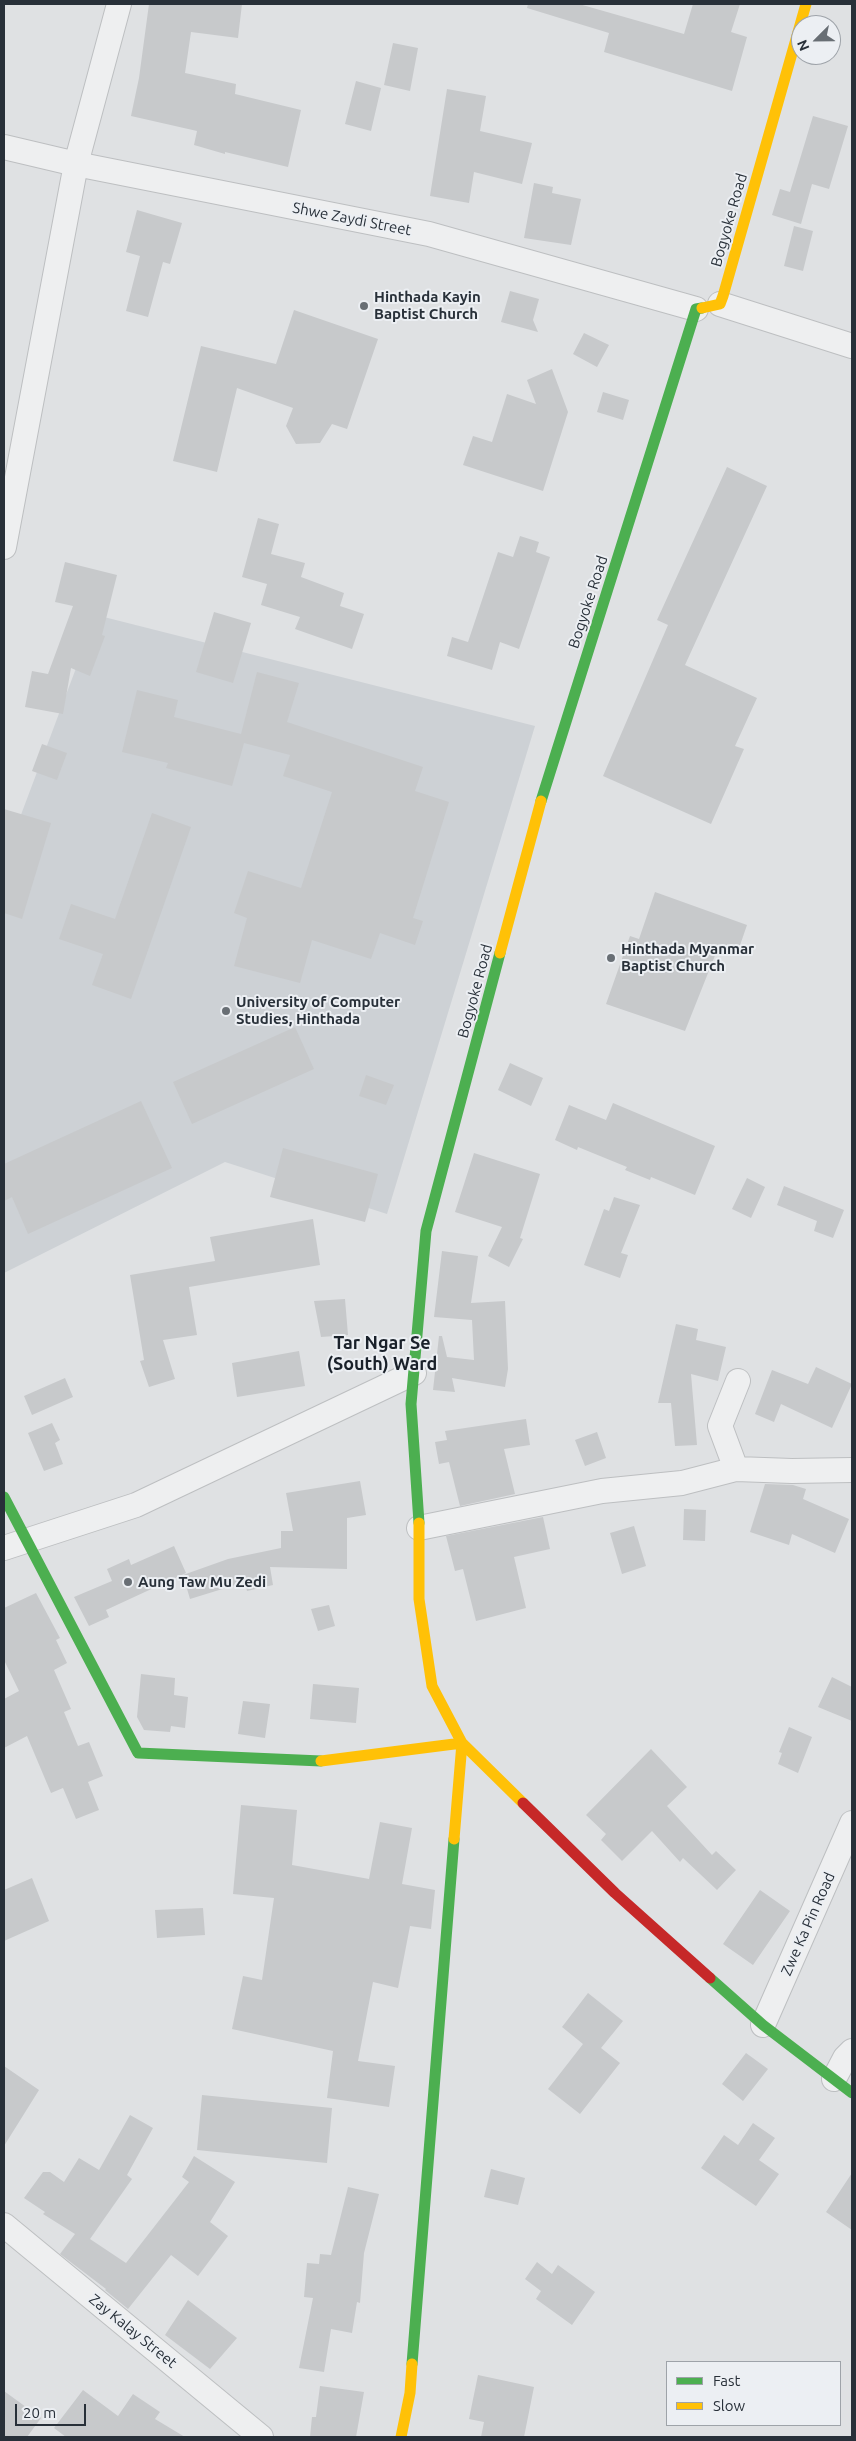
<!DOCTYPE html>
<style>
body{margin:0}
#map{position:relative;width:856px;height:2441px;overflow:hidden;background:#dfe1e3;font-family:Ubuntu,sans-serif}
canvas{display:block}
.frame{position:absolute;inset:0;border:5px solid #283039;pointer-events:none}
.legend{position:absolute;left:666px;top:2361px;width:175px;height:65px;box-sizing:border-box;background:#eceff3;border:1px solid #9ea3a9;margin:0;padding:6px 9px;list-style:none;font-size:15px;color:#283039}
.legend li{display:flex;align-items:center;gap:10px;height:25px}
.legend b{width:25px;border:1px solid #9ea3a9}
.north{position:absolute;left:791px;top:15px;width:50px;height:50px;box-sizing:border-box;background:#eceff3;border:1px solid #9ea3a9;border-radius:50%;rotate:247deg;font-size:14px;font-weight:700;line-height:20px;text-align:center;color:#283039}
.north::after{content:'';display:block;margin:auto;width:18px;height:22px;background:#686e74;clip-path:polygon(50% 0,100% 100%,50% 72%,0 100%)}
.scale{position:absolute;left:15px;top:2404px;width:71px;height:22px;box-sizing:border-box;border:2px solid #283039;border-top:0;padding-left:6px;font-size:15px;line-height:18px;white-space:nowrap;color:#283039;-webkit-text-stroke:4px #eceff3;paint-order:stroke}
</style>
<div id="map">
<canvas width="856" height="2441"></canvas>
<div class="frame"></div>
<ul class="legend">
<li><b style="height:6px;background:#4caf50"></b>Fast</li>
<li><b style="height:6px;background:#ffc107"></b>Slow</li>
</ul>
<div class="north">N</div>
<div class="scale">20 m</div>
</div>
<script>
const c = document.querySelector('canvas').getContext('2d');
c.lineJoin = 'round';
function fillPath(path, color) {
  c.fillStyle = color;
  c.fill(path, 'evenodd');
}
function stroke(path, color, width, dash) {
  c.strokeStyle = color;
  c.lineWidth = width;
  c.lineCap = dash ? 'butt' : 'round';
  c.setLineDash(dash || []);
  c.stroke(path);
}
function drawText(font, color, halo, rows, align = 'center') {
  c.font = font + ' Ubuntu,sans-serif';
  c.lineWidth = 4;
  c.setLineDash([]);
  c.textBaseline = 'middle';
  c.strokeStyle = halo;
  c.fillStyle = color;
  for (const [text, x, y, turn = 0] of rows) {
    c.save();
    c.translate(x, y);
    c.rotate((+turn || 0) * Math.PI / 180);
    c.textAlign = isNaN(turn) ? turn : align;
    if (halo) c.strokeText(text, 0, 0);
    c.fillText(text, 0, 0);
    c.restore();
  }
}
const built = new Path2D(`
 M96 615 535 726 387 1214 225 1162 4 1273V860Z`);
const building = new Path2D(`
 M149 4H242L238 38 191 32 185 73 236 84 235 94 301 110 288 167 225 152V154L194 145 197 131 131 116 139 78Z
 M528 4H579L684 34 693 4H740L731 32 747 37 732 91 604 52 609 33 527 8Z
 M393 43 418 48 410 91 384 85Z
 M356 81 381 88 371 131 345 124Z
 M447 89 486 96 480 131 532 143 522 184 474 172 469 203 430 196Z
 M813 116 848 126 829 189 812 184 801 224 772 215 780 189 790 192Z
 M534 183 553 187 552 193 581 199 571 245 524 238Z
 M137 210 182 223 170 264 163 262 148 317 126 311 140 256 126 252Z
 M794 226 813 231 803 271 784 266Z
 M510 291 539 299 533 320 538 332 501 322Z
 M294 310 378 339 347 429 332 424 320 443 296 444 286 426 293 408 237 388 217 472 173 461 201 346 276 364Z
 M584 333 609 345 597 367 573 354Z
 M552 369 568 412 543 491 463 465 473 436 492 442 507 394 536 404 527 380Z
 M603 392 629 400 623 420 597 412Z
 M727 467 767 486 685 665 757 698 735 746 744 749 711 824 603 776 668 625 657 620Z
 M258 518 279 524 271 554 305 563 301 577 344 593 340 606 364 614 352 649 295 629 300 617 261 605 267 584 242 577Z
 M520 536 539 542 536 552 550 557 519 649 500 642 492 670 447 656 452 637 468 642 498 552 513 557Z
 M65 562 117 575 102 635 105 636 90 676 71 668 63 714 25 707 32 671 48 674 73 606 55 602Z
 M214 612 251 623 233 683 196 672Z
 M257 672 299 683 287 722 423 767 415 791 449 802 413 918 423 921 415 945 380 933 371 959 312 940 300 983 234 966 247 918 234 913 248 871 301 888 332 792 283 776 290 755 244 743 232 786 166 768 168 763 122 752 137 690 178 700 174 717 241 734Z
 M42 744 67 753 57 780 32 771Z
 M4 809 51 823 22 919 4 913Z
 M152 813 191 827 131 999 92 985 103 954 59 939 71 904 115 919Z
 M655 892 747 925 737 954 718 948 685 1031 606 1004 630 936 639 939Z
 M295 1027 314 1069 192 1124 173 1082Z
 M510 1063 543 1078 531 1106 498 1090Z
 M366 1075 394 1085 386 1105 359 1096Z
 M141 1101 172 1168 28 1234 12 1197 4 1201V1164Z
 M613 1103 715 1146 695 1195 651 1177 650 1180 625 1170 627 1167 578 1147 577 1150 555 1140 569 1105 606 1120Z
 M283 1148 378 1174 365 1222 270 1197Z
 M474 1153 540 1174 520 1238 523 1239 509 1267 488 1256 502 1227 455 1212Z
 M747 1178 765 1187 751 1218 732 1209Z
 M784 1186 844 1210 833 1238 814 1231 817 1221 777 1205Z
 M614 1197 640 1205 621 1253 628 1255 620 1278 584 1265 604 1209 609 1211Z
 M313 1219 320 1265 189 1287 197 1335 163 1340 175 1379 149 1387 140 1361 144 1360 130 1275 215 1261 210 1237Z
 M442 1251 478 1256 471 1303 505 1301 508 1369 505 1387 452 1378 455 1392 433 1390 439 1336H442L447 1357 474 1360 472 1320 434 1317Z
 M345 1299 348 1335 321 1337 314 1301Z
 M676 1324 698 1329 696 1340 726 1347 718 1381 691 1374 697 1445 675 1446 671 1403H658Z
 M299 1351 305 1386 237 1397 232 1363Z
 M816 1367 852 1384 832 1428 781 1404 774 1422 755 1414 772 1370 808 1384Z
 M65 1378 73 1397 32 1415 24 1396Z
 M526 1419 530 1445 504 1449 515 1494 460 1506 449 1462 439 1464 435 1442 447 1440 445 1431Z
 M52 1423 60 1440 55 1443 63 1464 44 1471 28 1433Z
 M597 1432 606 1458 585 1466 575 1440Z
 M360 1481 366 1515 347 1518V1569L270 1567 273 1585 247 1591 245 1582 190 1599 183 1575 228 1559 281 1548V1531H293L286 1493Z
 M765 1484 793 1485 806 1489 803 1499 849 1519 835 1553 792 1534 789 1545 750 1532Z
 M684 1509 706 1510 705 1541 683 1540Z
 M543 1517 550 1549 514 1557 526 1608 476 1621 463 1569 455 1571 446 1536Z
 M634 1526 646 1566 622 1574 610 1533Z
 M174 1546 186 1573 106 1610 109 1617 89 1626 74 1597 112 1581 107 1569 129 1559 131 1565Z
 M36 1593 60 1638 56 1640 67 1663 54 1670 71 1709 64 1712 78 1746 89 1742 103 1776 88 1782 99 1810 76 1819 63 1788 51 1793 27 1736 4 1748V1699L19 1691 4 1660V1608Z
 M329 1605 335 1626 318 1631 311 1609Z
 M141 1674 175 1678 174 1695 188 1697 185 1728 171 1726 170 1732 144 1730 137 1717Z
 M832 1677 852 1687V1721L818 1707Z
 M313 1684 359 1688 356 1723 310 1719Z
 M243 1701 270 1704 265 1738 238 1734Z
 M789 1727 812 1737 798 1773 778 1764 782 1753 779 1752Z
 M651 1749 687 1787 667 1806 712 1855 716 1851 736 1870 717 1890 683 1858 680 1862 652 1831 622 1861 601 1840 606 1834 586 1815Z
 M241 1805 297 1810 292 1865 369 1879 380 1822 412 1828 402 1884 435 1890 431 1929 410 1926 398 1988 373 1982 358 2061 395 2066 389 2107 327 2098 333 2051 232 2029 243 1976 262 1980 274 1898 233 1894Z
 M32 1878 49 1921 4 1941V1890Z
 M760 1890 790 1911 753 1965 723 1944Z
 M203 1908 205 1935 157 1938 155 1910Z
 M588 1993 623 2021 601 2048 620 2063 580 2114 548 2089 583 2044 562 2027Z
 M746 2053 768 2069 743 2101 722 2084Z
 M4 2066 39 2090 4 2146Z
 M202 2095 332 2108 327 2163 197 2150Z
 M130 2115 153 2128 127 2175 132 2179 90 2239 126 2263 189 2182 182 2177 194 2156 235 2182 210 2222 228 2236 198 2276 171 2255 128 2309 105 2290 106 2289 60 2254 75 2234 43 2214 45 2212 24 2198 43 2172H50L64 2182 79 2158 99 2170Z
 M753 2123 775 2138 759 2160 779 2174 756 2206 701 2168 724 2135 738 2145Z
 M491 2169 525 2178 518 2205 484 2197Z
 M852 2173V2230L826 2212Z
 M348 2187 379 2194 364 2253 360 2303 357 2302 352 2333 331 2329 324 2372 299 2368 313 2298 304 2297 307 2263 319 2264 320 2254 331 2255Z
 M537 2262 552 2274 558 2265 595 2292 572 2325 536 2299 541 2291 525 2279Z
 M188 2300 237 2338 210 2369 165 2335Z
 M478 2375 534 2387 524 2437H481L484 2422 469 2419Z
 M320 2386 364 2392 356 2437H310L312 2417H316Z
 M83 2390 118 2416 133 2394 160 2412 155 2419 185 2437H66L54 2428Z
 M4 2391 41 2418 27 2437H4Z`);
const street = new Path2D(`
 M4 147 76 164 429 234 696 309
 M720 304 852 346
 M4 547 76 164 119 4
 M736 1469 720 1426 738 1381
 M419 1528 602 1491 682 1483 736 1469 792 1471 852 1470
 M4 1548 136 1505 414 1373
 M763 2025 852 1823
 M834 2079 845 2058 852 2051
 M4 2225 261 2437`);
const fast = new Path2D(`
 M541 801 696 309 702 308
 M4 1497 138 1753 321 1761
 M419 1523 411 1404 426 1231 500 953
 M710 1978 763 2025 852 2093
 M412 2364 454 1839`);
const slow = new Path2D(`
 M702 308 720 304 723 296 806 4
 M500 953 541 801
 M419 1523V1599L432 1686 462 1743 523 1803
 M321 1761 462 1743 454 1839
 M401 2437 410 2393 412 2364`);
const jam = new Path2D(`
 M523 1803 615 1893 710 1978`);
const markers = [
 [364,306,5,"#686e74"],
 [611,958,5,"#686e74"],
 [226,1011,5,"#686e74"],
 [128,1582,5,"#686e74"]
];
const streetNames = [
 ["Shwe Zaydi Street",352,219,11],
 ["Bogyoke Road",729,220,-74],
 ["Bogyoke Road",588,602,-72],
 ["Bogyoke Road",475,991,-75],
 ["Zwe Ka Pin Road",808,1924,-66],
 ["Zay Kalay Street",133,2331,39]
];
const poiNames = [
 ["Hinthada Kayin",374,297],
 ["Baptist Church",374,314],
 ["Hinthada Myanmar",621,949],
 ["Baptist Church",621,966],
 ["University of Computer",236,1002],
 ["Studies, Hinthada",236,1019],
 ["Aung Taw Mu Zedi",138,1582]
];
const quarterNames = [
 ["Tar Ngar Se",382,1343],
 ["(South) Ward",382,1364]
];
fillPath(built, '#cdd1d5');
fillPath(building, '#c7c9cb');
stroke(street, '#bdbfc1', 26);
stroke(street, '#eeeff0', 24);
stroke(fast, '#4caf50', 11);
stroke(slow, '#ffc107', 11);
stroke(jam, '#c62828', 11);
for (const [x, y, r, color] of markers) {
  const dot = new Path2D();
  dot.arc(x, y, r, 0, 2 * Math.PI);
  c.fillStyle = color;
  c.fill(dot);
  stroke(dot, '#eceff3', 2);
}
drawText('15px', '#283039', '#eceff3', streetNames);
drawText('bold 15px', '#283039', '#eceff3', poiNames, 'left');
drawText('bold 18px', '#1a212a', '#eceff3', quarterNames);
</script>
